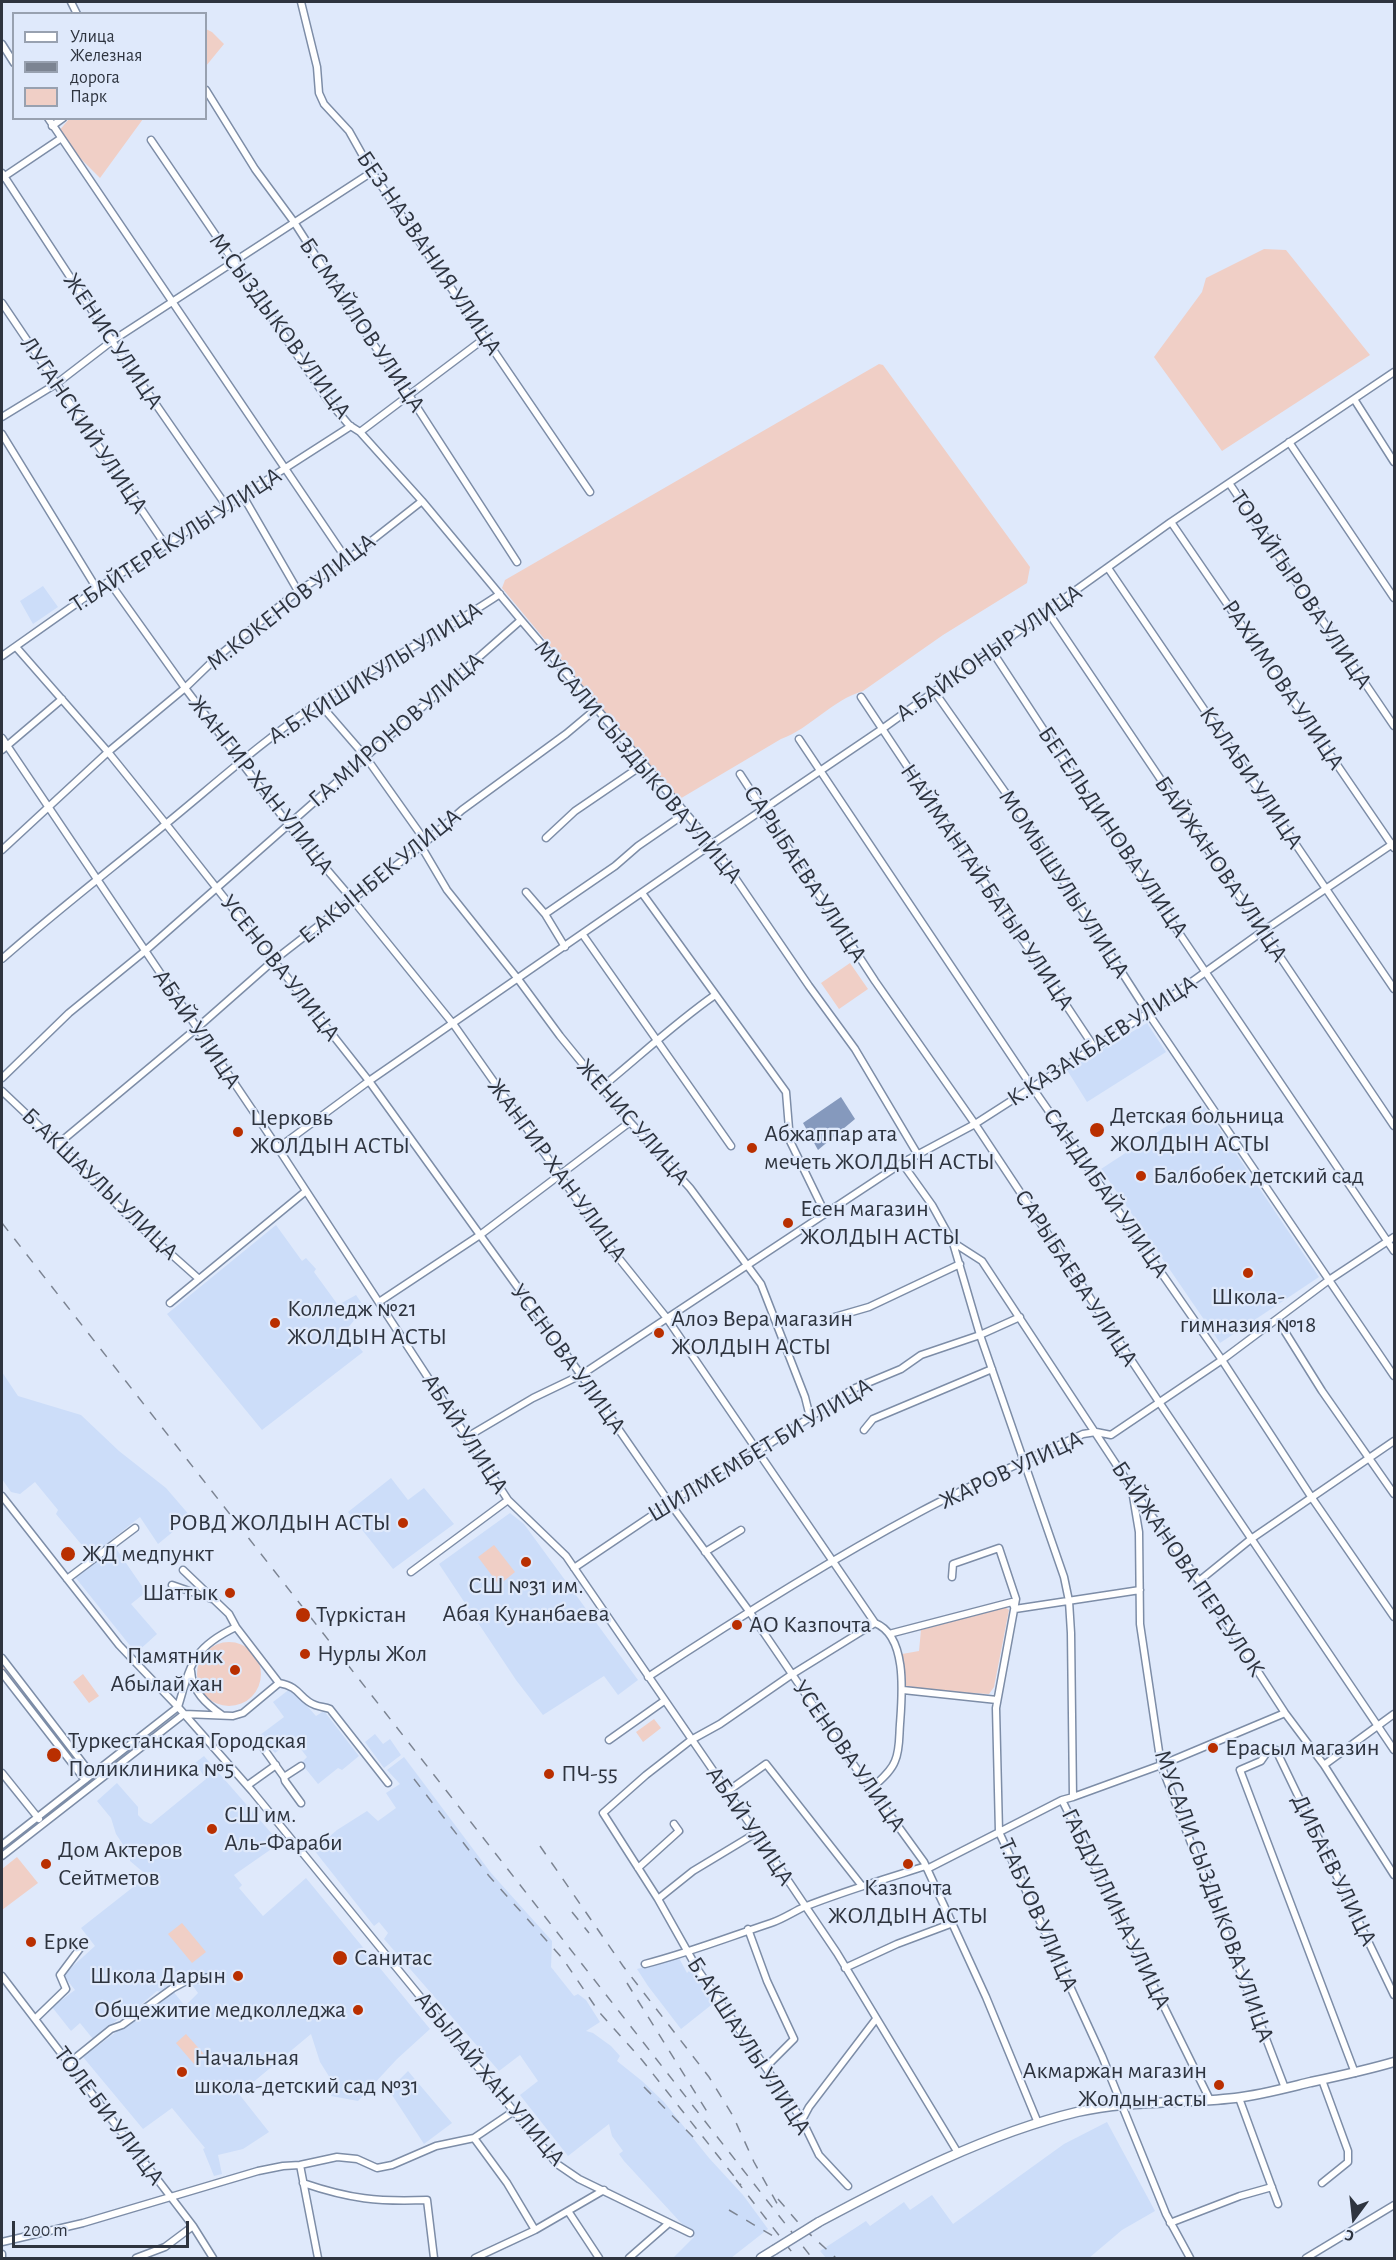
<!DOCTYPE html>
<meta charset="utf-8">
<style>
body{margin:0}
#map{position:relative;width:1396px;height:2260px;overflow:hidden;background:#dfe9fb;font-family:"Alegreya Sans",sans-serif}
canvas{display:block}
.frame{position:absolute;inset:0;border:3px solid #2e343f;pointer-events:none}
.legend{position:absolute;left:12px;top:12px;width:195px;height:108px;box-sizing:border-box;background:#dfe9fb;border:2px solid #98a1b0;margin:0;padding:8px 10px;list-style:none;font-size:18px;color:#2e343f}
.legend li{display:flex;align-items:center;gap:12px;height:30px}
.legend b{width:30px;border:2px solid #98a1b0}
.north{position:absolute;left:1324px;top:2188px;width:60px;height:60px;-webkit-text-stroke:4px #dfe9fb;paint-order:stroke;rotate:195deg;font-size:16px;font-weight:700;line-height:24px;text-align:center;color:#2e343f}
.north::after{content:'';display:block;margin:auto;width:21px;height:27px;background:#2e343f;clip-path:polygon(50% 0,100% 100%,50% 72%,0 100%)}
.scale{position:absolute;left:12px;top:2221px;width:177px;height:27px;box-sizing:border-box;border:3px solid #2e343f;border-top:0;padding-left:8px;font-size:18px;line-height:21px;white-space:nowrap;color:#2e343f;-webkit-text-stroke:4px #dfe9fb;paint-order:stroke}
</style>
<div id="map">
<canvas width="1396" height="2260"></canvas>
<div class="frame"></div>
<ul class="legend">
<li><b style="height:8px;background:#fff"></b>Улица</li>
<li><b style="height:8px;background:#7c8492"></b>Железная дорога</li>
<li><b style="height:16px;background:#f0cfc6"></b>Парк</li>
</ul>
<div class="north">С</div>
<div class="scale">200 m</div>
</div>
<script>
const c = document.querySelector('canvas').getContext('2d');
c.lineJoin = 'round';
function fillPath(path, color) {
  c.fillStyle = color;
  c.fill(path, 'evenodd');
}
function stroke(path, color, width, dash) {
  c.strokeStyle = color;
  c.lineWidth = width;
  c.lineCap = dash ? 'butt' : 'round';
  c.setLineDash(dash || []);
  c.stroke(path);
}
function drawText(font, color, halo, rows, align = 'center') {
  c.font = font + ' "Alegreya Sans",sans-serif';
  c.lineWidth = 4.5;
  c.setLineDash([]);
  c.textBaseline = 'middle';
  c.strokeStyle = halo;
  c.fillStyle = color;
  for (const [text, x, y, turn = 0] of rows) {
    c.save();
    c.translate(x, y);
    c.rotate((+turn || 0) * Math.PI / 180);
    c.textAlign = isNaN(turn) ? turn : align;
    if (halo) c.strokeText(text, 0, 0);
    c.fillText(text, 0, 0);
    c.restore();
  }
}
const built = new Path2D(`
 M43 586 58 607 33 624 20 601Z
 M1147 1023 1166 1052 1087 1102 1067 1070Z
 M1202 1103 1319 1277 1220 1343 1101 1169Z
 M276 1225 302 1261 306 1258 316 1269 314 1272 338 1305 356 1295 365 1308 345 1331 363 1352 262 1430 167 1314Z
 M2 1372 18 1396 81 1415 119 1451 166 1488 191 1517 158 1544 140 1517 91 1556 56 1514 58 1510 35 1482 20 1494 11 1492 2 1479Z
 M391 1478 408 1500 424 1488 454 1524 393 1569 348 1512Z
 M510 1513 524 1524 638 1680 618 1695 604 1676 543 1715 516 1680 439 1564Z
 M115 1547 146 1592 131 1604 157 1634 136 1653 75 1577Z
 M291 1688 316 1716 324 1711 359 1756 342 1770 338 1768 318 1784 301 1763 307 1757 293 1739 275 1753 260 1735 284 1717 273 1702Z
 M375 1734 383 1744 390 1739 401 1755 384 1768 365 1742Z
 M204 1756 280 1843 234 1875 242 1885 239 1888 263 1916 306 1878 430 2029 397 2059 358 2101 331 2096 330 2078 320 2062 311 2034 239 2094 269 2132 243 2149 218 2155 222 2174 214 2176 203 2149 205 2148 172 2108 143 2129 83 2057 172 1990 185 2006 198 1993 185 1975 161 1992 157 1991 124 2019 121 2017 93 2039 80 2023 71 2031 52 2007 75 1990 63 1975 95 1946 81 1928 151 1873 143 1872 130 1861V1855L116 1834 111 1818 97 1801 117 1783 138 1807V1815L144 1821 151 1824 206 1779 195 1763Z
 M404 1757 491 1873 552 1941 551 1967 574 1996 578 1994 586 2000 600 2022 586 2031 593 2033 611 2046 620 2056 617 2061 642 2081 664 2102 709 2158 743 2195 768 2229 731 2258H673L694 2237 624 2161 619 2154 623 2151 612 2136 609 2124 568 2156 520 2095 538 2081 520 2055 499 2071 384 1939 388 1933 379 1922 374 1926 314 1850 337 1830 367 1811 378 1821 396 1808 386 1793 400 1784 387 1770Z
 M679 1958 687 1973 689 1971 700 1979 715 2002 681 2029 648 1986 637 1969Z
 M408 2071 452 2123 424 2144 392 2095 393 2086Z
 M1107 2122 1155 2211 1122 2230 1089 2258H826L820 2251 866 2221 870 2226 904 2202 910 2210 932 2195 953 2224 1064 2144Z`);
const green = new Path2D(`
 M206 29 212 32 224 44 206 66Z
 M69 119H143L100 178 64 142 58 132Z
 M1264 249 1286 250 1370 355 1222 451 1154 357 1202 292 1206 278Z
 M879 364 883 365 1030 567 1027 583 943 635 863 691C832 700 811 728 781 739L678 800 502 588 505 580Z
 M850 963 868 989 839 1009 821 983Z
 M494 1545 515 1572 499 1585 478 1557Z
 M1005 1607 1009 1610 994 1687 989 1694 948 1692 906 1686 902 1654 919 1651 921 1630Z
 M197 1674a32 32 0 1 1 64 0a32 32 0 1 1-64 0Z
 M2 1661 50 1723 46 1727 2 1670Z
 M83 1674 99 1696 89 1703 73 1682Z
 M654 1719 661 1728 643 1742 636 1732Z
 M17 1857 38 1883 2 1910V1869Z
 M182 1923 206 1952 192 1963 168 1934Z
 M186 2034 204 2054 194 2064 176 2043Z`);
const water = new Path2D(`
 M841 1097 855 1119 818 1150 803 1123Z`);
const minor = new Path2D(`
 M71 2 77 14
 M301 2 317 67 319 93 324 104 349 131 372 172 590 492
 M2 44 14 63
 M206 90 255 169 294 222 358 322 409 395 517 562
 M48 118 347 560
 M52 126 63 118
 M151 140 327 399 349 425 360 432 422 501 521 620 712 844 809 986 855 1049 918 1155
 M2 173 112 341 227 507
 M2 178 60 139
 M2 303 166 546
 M1354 399 1394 462
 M2 417 56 384 112 341 372 172
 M360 432 485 338
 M2 434 97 589
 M1289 442 1394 598
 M1229 483 1394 726
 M243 496 298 591
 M1171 522 1394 848
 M1108 568 1394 989
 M110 583 185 688 288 824 352 899 454 1025 613 1251 666 1317 875 1623C908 1636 902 1696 900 1724 899 1736 900 1750 895 1761 891 1772 879 1781 871 1789
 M1048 612 1394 1126
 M16 647 108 752 166 824 369 1081 581 1375 669 1502 749 1611 858 1771 924 1862 986 1997 1038 2123
 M992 651 1100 816 1394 1251
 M2 656 97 589 351 426
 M934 691 1017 809 1148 1013 1394 1376
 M861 697 1094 1047
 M319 703 365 756 426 842
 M2 738 278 1148 508 1500 566 1556 756 1833 837 1953 958 2153
 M799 739 1032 1087 1222 1360 1312 1498 1394 1617
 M2 750 62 699
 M740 774 875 981 975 1124 1159 1402 1394 1750
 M546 838 575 811 644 764
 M421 846 447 890 518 979 560 1036 630 1122 690 1188 761 1284 805 1397 810 1417
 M2 850 108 752 185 688 216 658 298 591 347 560 422 501
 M526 892 545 914 565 947
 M642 893 786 1092 790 1141 825 1213
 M545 914 615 866 638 846 686 813
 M583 935 731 1146
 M2 959C55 912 111 869 167 823 217 782 266 738 320 702 379 664 442 633 500 594
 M2 1078 69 1013 145 951 521 620
 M602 1087C640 1056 675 1023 715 995
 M2 1091 58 1144 126 1214 199 1279
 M58 1144 197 1028 273 961 421 846 462 810 566 734 597 708
 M278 1148 369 1081 712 844 882 729 1171 522 1394 372
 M902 1163 932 1205 953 1243 980 1335 1064 1577 1069 1601 1071 1633 1073 1797 1062 1800 1210 2100
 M954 1243 982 1261 1131 1487 1199 1581 1285 1713 1324 1765 1394 1875
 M379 1302 480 1235 630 1122
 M170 1303 306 1191
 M831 1318 869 1307 960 1264
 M1277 1319 1322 1391 1394 1494
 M864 1430 873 1419 992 1369
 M467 1437 533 1398 581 1375 902 1163 975 1124 1148 1013 1263 931 1394 843
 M1132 1490 1139 1532 1140 1624 1161 1765 1285 2088
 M2 1496 119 1645 178 1707 252 1791 557 2164 579 2179 690 2233
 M705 1552 741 1530
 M574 1568 712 1475 757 1452 853 1389 901 1369 921 1355 980 1335 1020 1317
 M183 1570 229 1614 236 1627
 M411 1572 508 1500
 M952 1577 953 1564 999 1548 1016 1599 996 1708 999 1832 1102 2056 1166 2214 1190 2258
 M67 1579 135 1528
 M1199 1581 1251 1539 1394 1441
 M172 1585 215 1600
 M889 1634 1012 1602 1015 1609 1140 1590
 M2 1658 92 1775
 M191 1671C192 1691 206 1704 222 1715
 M2 1673 85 1780
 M648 1677C736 1619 825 1563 918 1513 972 1484 1027 1460 1083 1434L1096 1432 1111 1435 1222 1360 1329 1280 1394 1237
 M279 1683C301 1687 299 1699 315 1705 320 1707 325 1707 330 1709L388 1783
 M903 1690 997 1700
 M178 1707C191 1664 192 1648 236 1627L279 1683 243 1713 233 1716 184 1714
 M609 1740 664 1701
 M264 1749 284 1777 301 1766
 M1324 1765 1394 1714
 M2 1773 39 1819
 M284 1777 285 1781 301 1803
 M248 1785 276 1765
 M728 1791 766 1764 862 1886
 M1073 1797 1161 1765 1285 1713
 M2 1845 178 1707
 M2 1856 184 1714
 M638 1868 679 1831 674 1824
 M927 1869 1062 1800
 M658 1899 693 1871 756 1833
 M748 1929 767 1981 794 2039 766 2067
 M645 1964C688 1953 729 1937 771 1923 783 1919 793 1912 804 1907 844 1891 885 1879 926 1866
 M845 1968 897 1944 953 1923
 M2 1976 193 2226 213 2258
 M35 2019 66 1989 60 1975 81 1947
 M69 2063 111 2029 122 2025 173 1988 186 1981 216 1976
 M1355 2073 1240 1770 1261 1761 1270 1748 1276 1750 1394 1995
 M1322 2080 1348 2151V2162L1322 2183
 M1239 2098 1278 2204
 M802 2120 809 2107 876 2019
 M474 2138 507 2183 535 2230
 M300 2165 318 2258
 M303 2183C350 2199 378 2202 427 2200L434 2258
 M848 2186 819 2155 802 2120 698 1970 658 1899 603 1813 646 1775 691 1740 720 1724 791 1675 875 1623
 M568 2211 599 2258
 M1170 2223 1240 2196 1272 2187
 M2 2242 83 2223 258 2171 283 2166 300 2165 337 2157 357 2159 377 2168 392 2165 436 2146 474 2138 514 2111
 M2 2254V2258
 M136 2258 165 2247 193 2226
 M475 2258 535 2230 604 2190
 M629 2258 669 2223
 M1306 2258 1394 2205`);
const major = new Path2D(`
 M819 2222C899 2179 989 2133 1077 2112 1129 2100 1183 2104 1235 2098 1260 2095 1286 2088 1311 2082 1339 2076 1367 2070 1394 2062
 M761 2258 774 2250`);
const rail = new Path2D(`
 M2 1223 812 2258
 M414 1779 489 1876 563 1959 599 2012 642 2060 741 2185
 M540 1846 623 1966 709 2077 733 2116 754 2162 779 2207
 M572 1912 589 1933
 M627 1983 711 2118
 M644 2087 696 2140
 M736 2180 795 2256
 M778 2199 802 2227 836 2258
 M729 2210 778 2239`);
const majorBridge = new Path2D(`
 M774 2250 819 2222`);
const markers = [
 [1097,1130,8,"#b92f00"],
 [238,1132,6,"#b92f00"],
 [752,1148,6,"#b92f00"],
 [1141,1176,6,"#b92f00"],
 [788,1223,6,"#b92f00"],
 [1248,1273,6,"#b92f00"],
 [275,1323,6,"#b92f00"],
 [659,1333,6,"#b92f00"],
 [403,1523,6,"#b92f00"],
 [68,1554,8,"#b92f00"],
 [526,1562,6,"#b92f00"],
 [230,1593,6,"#b92f00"],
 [303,1615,8,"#b92f00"],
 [737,1625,6,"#b92f00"],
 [305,1654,6,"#b92f00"],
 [235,1670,6,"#b92f00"],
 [1213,1748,6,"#b92f00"],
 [54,1755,8,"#b92f00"],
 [549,1774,6,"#b92f00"],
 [212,1829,6,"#b92f00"],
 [46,1864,6,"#b92f00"],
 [908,1864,6,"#b92f00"],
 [31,1942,6,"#b92f00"],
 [340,1958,8,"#b92f00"],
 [238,1976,6,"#b92f00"],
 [358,2010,6,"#b92f00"],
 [182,2072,6,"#b92f00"],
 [1219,2085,6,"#b92f00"]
];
const streetNames = [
 ["БЕЗ НАЗВАНИЯ УЛИЦА",429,253,56],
 ["Б.СМАЙЛОВ УЛИЦА",362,325,56],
 ["М.СЫЗДЫКОВ УЛИЦА",280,326,54],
 ["ЖЕНИС УЛИЦА",113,341,56],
 ["ЛУГАНСКИЙ УЛИЦА",84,425,56],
 ["Т.БАЙТЕРЕКУЛЫ УЛИЦА",176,540,-33],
 ["ТОРАЙГЫРОВА УЛИЦА",1301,590,56],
 ["М.КОКЕНОВ УЛИЦА",291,602,-38],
 ["А.БАЙКОНЫР УЛИЦА",989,653,-35],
 ["А.Б.КИШИКУЛЫ УЛИЦА",375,673,-32],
 ["РАХИМОВА УЛИЦА",1283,685,56],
 ["Г.А.МИРОНОВ УЛИЦА",396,730,-41],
 ["МУСАЛИ СЫЗДЫКОВА УЛИЦА",638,762,50],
 ["КАЛАБИ УЛИЦА",1251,778,56],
 ["ЖАНГИР ХАН УЛИЦА",261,785,52],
 ["БЕГЕЛЬДИНОВА УЛИЦА",1113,832,56],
 ["БАЙЖАНОВА УЛИЦА",1221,869,56],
 ["САРЫБАЕВА УЛИЦА",805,874,57],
 ["Е.АКЫНБЕК УЛИЦА",380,876,-39],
 ["МОМЫШУЛЫ УЛИЦА",1064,884,57],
 ["НАЙМАНТАЙ БАТЫР УЛИЦА",987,887,56],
 ["УСЕНОВА УЛИЦА",280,968,52],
 ["АБАЙ УЛИЦА",197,1029,56],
 ["К.КАЗАКБАЕВ УЛИЦА",1102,1041,-33],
 ["ЖЕНИС УЛИЦА",633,1122,49],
 ["ЖАНГИР ХАН УЛИЦА",557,1170,54],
 ["Б.АКШАУЛЫ УЛИЦА",100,1184,44],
 ["САНДИБАЙ УЛИЦА",1106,1193,55],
 ["САРЫБАЕВА УЛИЦА",1076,1278,57],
 ["УСЕНОВА УЛИЦА",568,1359,54],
 ["АБАЙ УЛИЦА",465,1434,57],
 ["ШИЛМЕМБЕТ БИ УЛИЦА",760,1450,-31],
 ["ЖАРОВ УЛИЦА",1011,1470,-25],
 ["БАЙЖАНОВА ПЕРЕУЛОК",1188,1569,56],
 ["УСЕНОВА УЛИЦА",849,1756,55],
 ["АБАЙ УЛИЦА",750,1826,56],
 ["ДИБАЕВ УЛИЦА",1334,1870,64],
 ["МУСАЛИ СЫЗДЫКОВА УЛИЦА",1214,1896,70],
 ["ГАБДУЛЛИНА УЛИЦА",1116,1909,64],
 ["Т.АБУОВ УЛИЦА",1038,1915,66],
 ["Б.АКШАУЛЫ УЛИЦА",749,2046,57],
 ["АБЫЛАЙ ХАН УЛИЦА",490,2079,50],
 ["ТОЛЕ БИ УЛИЦА",109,2116,53]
];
const poiNames = [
 ["Детская больница",1110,1116],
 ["ЖОЛДЫН АСТЫ",1110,1144],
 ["Церковь",250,1118],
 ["ЖОЛДЫН АСТЫ",250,1146],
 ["Абжаппар ата",764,1134],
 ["мечеть ЖОЛДЫН АСТЫ",764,1162],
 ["Балбобек детский сад",1153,1176],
 ["Есен магазин",800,1209],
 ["ЖОЛДЫН АСТЫ",800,1237],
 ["Школа-",1248,1297,"center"],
 ["гимназия №18",1248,1325,"center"],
 ["Колледж №21",287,1309],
 ["ЖОЛДЫН АСТЫ",287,1337],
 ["Алоэ Вера магазин",671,1319],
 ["ЖОЛДЫН АСТЫ",671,1347],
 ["РОВД ЖОЛДЫН АСТЫ",391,1523,"right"],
 ["ЖД медпункт",82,1554],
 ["СШ №31 им.",526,1586,"center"],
 ["Абая Кунанбаева",526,1614,"center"],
 ["Шаттык",218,1593,"right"],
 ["Түркістан",316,1615],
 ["АО Казпочта",749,1625],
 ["Нурлы Жол",317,1654],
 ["Памятник",223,1656,"right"],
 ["Абылай хан",223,1684,"right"],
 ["Туркестанская Городская",68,1741],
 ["Поликлиника №5",68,1769],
 ["Ерасыл магазин",1225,1748],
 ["ПЧ-55",561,1774],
 ["СШ им.",224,1815],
 ["Аль-Фараби",224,1843],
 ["Дом Актеров",58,1850],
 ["Сейтметов",58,1878],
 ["Казпочта",908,1888,"center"],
 ["ЖОЛДЫН АСТЫ",908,1916,"center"],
 ["Ерке",43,1942],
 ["Санитас",354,1958],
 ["Школа Дарын",226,1976,"right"],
 ["Общежитие медколледжа",346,2010,"right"],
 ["Начальная",194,2058],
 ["школа-детский сад №31",194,2086],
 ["Акмаржан магазин",1207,2071,"right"],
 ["Жолдын асты",1207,2099,"right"]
];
fillPath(built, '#ccddf9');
fillPath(green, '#f0cfc6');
fillPath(water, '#8599bd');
stroke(minor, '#7d8da7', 9);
stroke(major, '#7d8da7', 11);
stroke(minor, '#fff', 6);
stroke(major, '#fff', 8);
stroke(rail, '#7c8492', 1.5, [10, 10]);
stroke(majorBridge, '#7d8da7', 11, []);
stroke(majorBridge, '#fff', 8);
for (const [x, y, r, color] of markers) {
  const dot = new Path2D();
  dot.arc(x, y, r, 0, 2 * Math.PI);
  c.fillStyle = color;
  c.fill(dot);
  stroke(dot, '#dfe9fb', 2);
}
drawText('24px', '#2e343f', '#dfe9fb', streetNames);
drawText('24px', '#2e343f', '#dfe9fb', poiNames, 'left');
</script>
